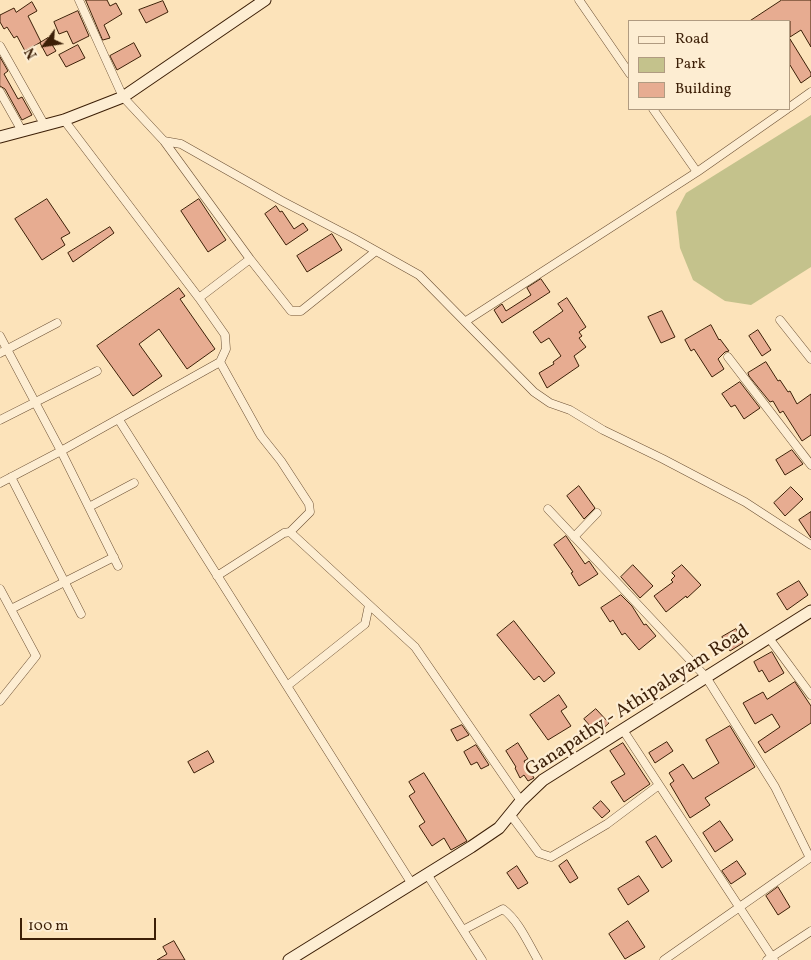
<!DOCTYPE html>
<style>
body{margin:0}
#map{position:relative;width:811px;height:960px;overflow:hidden;background:#fce3ba;font-family:Vollkorn,serif}
canvas{display:block}
.legend{position:absolute;left:628px;top:20px;width:162px;height:90px;box-sizing:border-box;background:#fdedd2;border:1px solid #b09b81;margin:0;padding:6px 9px;list-style:none;font-size:15px;color:#3c1f07}
.legend li{display:flex;align-items:center;gap:10px;height:25px}
.legend b{width:25px;border:1px solid #b09b81}
.north{position:absolute;left:20px;top:20px;width:50px;height:50px;-webkit-text-stroke:4px #fdedd2;paint-order:stroke;rotate:239deg;font-size:14px;font-weight:700;line-height:20px;text-align:center;color:#3c1f07}
.north::after{content:'';display:block;margin:auto;width:18px;height:22px;background:#3c1f07;clip-path:polygon(50% 0,100% 100%,50% 72%,0 100%)}
.scale{position:absolute;left:20px;top:918px;width:136px;height:22px;box-sizing:border-box;border:2px solid #3c1f07;border-top:0;padding-left:6px;font-size:15px;line-height:18px;white-space:nowrap;color:#3c1f07;-webkit-text-stroke:4px #fdedd2;paint-order:stroke}
</style>
<div id="map">
<canvas width="811" height="960"></canvas>
<ul class="legend">
<li><b style="height:6px;background:#fdedd2"></b>Road</li>
<li><b style="height:14px;background:#c4c28c"></b>Park</li>
<li><b style="height:14px;background:#e7ac91"></b>Building</li>
</ul>
<div class="north">N</div>
<div class="scale">100 m</div>
</div>
<script>
const c = document.querySelector('canvas').getContext('2d');
c.lineJoin = 'round';
function fillPath(path, color) {
  c.fillStyle = color;
  c.fill(path, 'evenodd');
}
function stroke(path, color, width, dash) {
  c.strokeStyle = color;
  c.lineWidth = width;
  c.lineCap = dash ? 'butt' : 'round';
  c.setLineDash(dash || []);
  c.stroke(path);
}
function drawText(font, color, halo, rows, align = 'center') {
  c.font = font + ' Vollkorn,serif';
  c.lineWidth = 4.5;
  c.setLineDash([]);
  c.textBaseline = 'middle';
  c.strokeStyle = halo;
  c.fillStyle = color;
  for (const [text, x, y, turn = 0] of rows) {
    c.save();
    c.translate(x, y);
    c.rotate((+turn || 0) * Math.PI / 180);
    c.textAlign = isNaN(turn) ? turn : align;
    if (halo) c.strokeText(text, 0, 0);
    c.fillText(text, 0, 0);
    c.restore();
  }
}
const green = new Path2D(`
 M811 115V267L751 305 725 301 693 280 680 248 676 212 686 193Z`);
const building = new Path2D(`
 M86 0H107L110 6 116 3 122 14 104 25 110 38 103 40Z
 M782 0H811V47L801 30 790 37V21H750Z
 M163 1 168 12 146 23 139 10Z
 M32 2 37 11 28 16 41 42 25 51 17 36 14 38 7 27 4 29 0 22V15L14 8 16 12Z
 M78 11 89 36 73 44 67 31 59 34 54 22Z
 M48 38 56 51 47 56 40 43Z
 M790 39 811 73V76L801 83 790 65Z
 M134 43 141 56 117 70 110 56Z
 M78 45 85 58 66 67 59 55Z
 M0 57 8 71 4 74 18 99 22 97 32 115 22 120 5 89 0 86Z
 M47 199 70 233 61 238 65 245 42 260 15 219Z
 M199 199 226 240 208 252 181 211Z
 M276 206 280 212 282 211 294 229 303 223 308 230 286 245 265 214Z
 M110 227 114 233 73 262 68 253Z
 M332 234 342 250 307 272 297 256Z
 M541 279 550 292 502 323 494 310 502 304 506 311 531 295 527 288Z
 M179 288 185 296 180 299 215 349 187 369 159 329 139 344 162 376 133 396 97 346Z
 M567 298 586 327 579 332 582 336 579 338 586 347 574 356 579 366 547 388 539 373 554 364 553 362 561 356 549 338 541 343 533 332 563 311 558 304Z
 M662 311 675 337 661 343 648 317Z
 M711 325 719 340 720 339 729 351 725 352 718 359 724 369 712 377 694 349 691 351 685 340Z
 M758 330 771 350 762 356 749 336Z
 M766 362 778 381 780 380 788 392 790 391 797 404 811 394V435L802 441 783 411 780 413 773 401 770 402 749 376 748 373Z
 M740 382 760 408 744 419 735 405 731 407 722 394Z
 M792 450 803 464 785 475 776 460Z
 M579 486 595 508 584 519 567 496Z
 M791 487 803 499 785 516 774 503Z
 M811 512V538L799 520Z
 M566 536 585 564 589 561 598 574 579 586 571 573 573 572 554 545Z
 M633 565 653 586 640 598 621 577Z
 M682 565 701 585 687 598 686 596 666 612 654 596 673 582 671 580 675 576 672 573Z
 M799 581 808 595 787 610 777 594Z
 M621 595 632 606 644 625 646 624 656 636 639 650 625 633 622 635 613 620 610 622 601 608Z
 M514 621 555 673 544 682 539 676 534 680 497 635Z
 M736 629 743 643 730 651 722 637Z
 M772 652 784 673 769 682 762 670 759 672 754 662Z
 M795 682 811 706V723L765 753 758 742 780 727 772 714 755 724 743 703 763 692 767 699Z
 M559 695 567 707 561 711 571 726 548 740 530 715Z
 M596 709 609 723 597 734 584 719Z
 M462 725 469 735 457 741 451 730Z
 M730 726 755 767 705 798 710 805 690 818 670 784 674 781 669 773 683 764 693 779 719 763 706 740Z
 M667 742 673 751 655 763 649 753Z
 M518 743 528 759 524 761 534 778 528 781 524 775 520 778 515 768 516 767 506 751Z
 M623 743 650 784 624 802 611 782 625 774 610 751Z
 M476 745 489 765 481 769 477 762 471 765 464 752Z
 M208 751 214 762 194 773 188 762Z
 M424 773 467 841 451 850 444 838 432 846 419 826 425 822 409 796 415 792 409 782Z
 M601 801 610 811 602 818 593 808Z
 M720 821 733 840 715 852 703 833Z
 M656 836 672 861 662 868 646 842Z
 M567 860 578 878 570 883 559 866Z
 M737 861 746 874 731 884 722 871Z
 M517 866 528 883 518 889 507 873Z
 M639 876 649 891 628 905 618 889Z
 M778 887 790 907 778 915 766 896Z
 M628 921 645 947 625 959 609 934Z
 M174 941 185 960H157L167 954 163 947Z`);
const street = new Path2D(`
 M79 0 123 97 164 141 181 144 280 200 353 238 419 275 534 392 550 403 570 410 603 430 663 459 745 502 811 545
 M579 0 630 74
 M0 46 44 124
 M0 92 22 131
 M790 107 811 92
 M653 109 697 172 787 109
 M64 120 199 298 250 259
 M164 141 250 259 291 311H301L376 251
 M780 320 811 359
 M466 321 697 172
 M0 336 61 451 220 362 226 349 225 335 199 298
 M0 353 57 323
 M728 357 811 465
 M0 420 97 371
 M119 420 412 884
 M11 477 81 614
 M0 483 61 451 118 566
 M89 507 134 483
 M548 509 706 677 775 787 810 858
 M290 532 415 647 521 801
 M574 537 597 513
 M217 576 284 533 290 532 310 512 309 504 281 461 261 436 220 362
 M0 589 36 656 0 701
 M11 609 114 557
 M769 638 811 695
 M287 686 365 624 369 605
 M623 730 774 960
 M510 814 539 853 551 857 607 824 659 785
 M427 874 482 960
 M463 930 503 909C519 921 528 943 538 960
 M664 960 811 857
 M767 960 811 931`);
const secondary = new Path2D(`
 M0 137 64 120 123 97 265 0
 M289 960 471 847 499 828 521 801 543 780 811 611`);
const streetNames = [
 ["Ganapathy - Athipalayam Road",638,702,-33]
];
fillPath(green, '#c4c28c');
fillPath(building, '#e7ac91');
stroke(building, '#3c1f07', 1);
stroke(street, '#6c5034', 9);
stroke(secondary, '#3c1f07', 13);
stroke(street, '#fdedd2', 8);
stroke(secondary, '#fdedd2', 11);
drawText('19px', '#3c1f07', '#fdedd2', streetNames);
</script>
